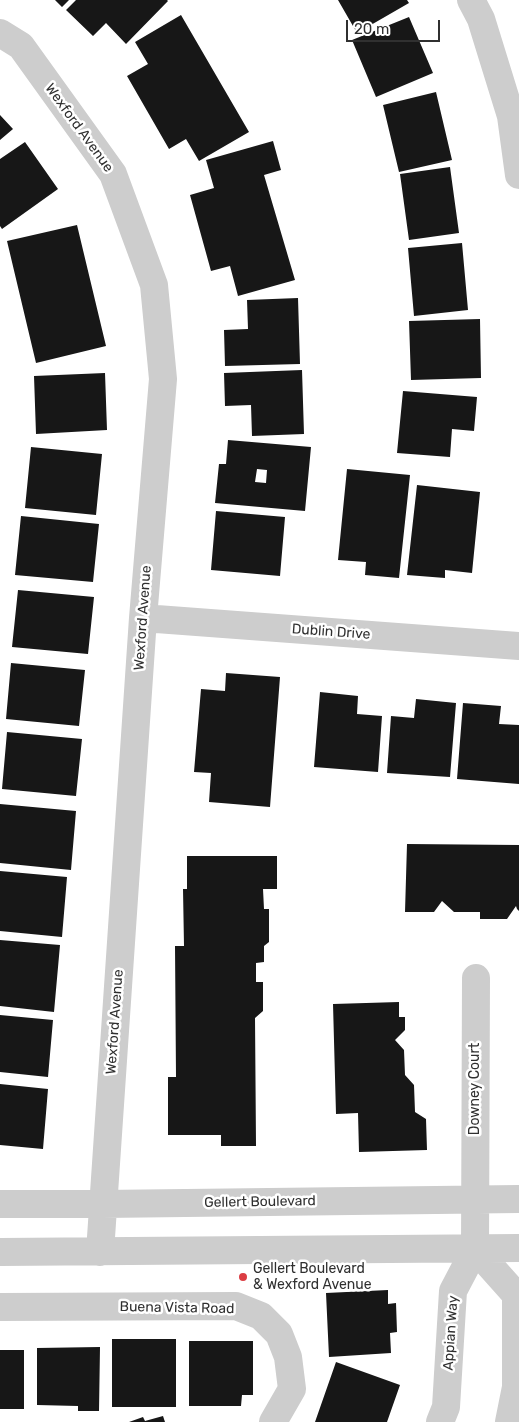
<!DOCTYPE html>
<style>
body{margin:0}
#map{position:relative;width:519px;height:1422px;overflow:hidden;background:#fff;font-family:Rubik,sans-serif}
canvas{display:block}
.scale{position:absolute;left:346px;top:20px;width:94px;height:22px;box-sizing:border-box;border:2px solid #303030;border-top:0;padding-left:6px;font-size:15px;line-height:18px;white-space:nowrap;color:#303030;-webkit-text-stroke:4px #fff;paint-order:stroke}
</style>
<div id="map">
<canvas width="519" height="1422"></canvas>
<div class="scale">20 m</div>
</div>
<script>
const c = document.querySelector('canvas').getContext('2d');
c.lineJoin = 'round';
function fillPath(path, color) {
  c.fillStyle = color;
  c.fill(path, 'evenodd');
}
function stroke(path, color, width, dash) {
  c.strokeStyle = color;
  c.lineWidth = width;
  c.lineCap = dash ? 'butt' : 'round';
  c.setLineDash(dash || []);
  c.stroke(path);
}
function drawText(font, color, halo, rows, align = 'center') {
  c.font = font + ' Rubik,sans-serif';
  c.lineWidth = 5;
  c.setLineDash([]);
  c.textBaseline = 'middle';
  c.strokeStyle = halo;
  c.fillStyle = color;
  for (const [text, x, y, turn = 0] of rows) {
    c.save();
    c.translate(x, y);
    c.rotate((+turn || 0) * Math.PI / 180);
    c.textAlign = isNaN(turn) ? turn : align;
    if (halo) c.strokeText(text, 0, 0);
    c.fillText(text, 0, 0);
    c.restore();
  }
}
const building = new Path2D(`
 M55 0H69L62 7Z
 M76 0H167L168 1 126 44 106 23 93 36 66 10Z
 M338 0H407L409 3 357 33Z
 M181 15 249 132 199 161 186 139 169 149 127 76 148 64 135 42Z
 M409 17 433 73 376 97 352 40Z
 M436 92 452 160 399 172 383 105Z
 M0 115 13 129 0 140Z
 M273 141 281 170 264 175 295 280 238 296 230 266 211 271 190 195 214 188 206 160Z
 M25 142 58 189 2 229 0 226V159Z
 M450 167 459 233 409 240 400 174Z
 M77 225 106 346 36 363 7 241Z
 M462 243 468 310 414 316 408 248Z
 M298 298 300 364 225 366 224 330 248 329 247 300Z
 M480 319 481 378 411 380 409 321Z
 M302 370 304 434 252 436 251 405 225 406 224 373Z
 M105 373 107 430 36 434 34 376Z
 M403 391 477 397 474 431 452 429 450 457 397 453Z
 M228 440 311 447 305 511 215 503 219 464H226ZM257 469 267 470 266 483 255 482Z
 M31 447 102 454 96 515 25 508Z
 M347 469 410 475 399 578 365 575 366 562 338 560Z
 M417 485 480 492 472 573 445 570V578L407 575Z
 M216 511 285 517 280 576 211 570Z
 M21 516 99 524 93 582 15 575Z
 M18 590 94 597 88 654 12 647Z
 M11 663 85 670 79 726 6 719Z
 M226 673 280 677 270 807 209 802 211 773 194 772 201 689 225 691Z
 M320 692 358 696 357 714 382 716 378 772 314 767Z
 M416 699 456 703 450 777 387 773 391 716 414 718Z
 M463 703 501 706 499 724 519 725V784L457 779Z
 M7 732 82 739 76 796 2 789Z
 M0 804 76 811 71 870 0 863Z
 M407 844 519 845V911L517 909 516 906 507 919H480V912H454L442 901 434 912H405Z
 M187 856H277V889H263L264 909H269V942L264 946V962L256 963V982H263V1011L255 1018 256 1146H221V1135H168V1077H176L175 946H184L183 889H187Z
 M0 871 67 877 62 937 0 931Z
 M0 940 60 945 54 1012 0 1006Z
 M399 1002V1017H405V1030L395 1040 404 1050 405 1075 414 1085 415 1112 426 1119 427 1150 359 1152 358 1113 336 1114 333 1004Z
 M0 1015 53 1020 48 1077 0 1072Z
 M0 1084 48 1089 43 1149 0 1145Z
 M388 1290V1304L396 1303 397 1332 390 1333 391 1353 329 1357 326 1293Z
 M112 1339H176V1407H112Z
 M189 1341H253V1395H242L241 1406H189Z
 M100 1347 99 1411H78V1406L37 1405V1348Z
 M0 1350H24V1409H0Z
 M336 1362 400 1385 387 1422H315Z
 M163 1416 165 1422H129L143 1417 145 1421Z`);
const street = new Path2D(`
 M471 0 481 19 511 116 519 175
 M0 33 21 46 113 174 154 285 163 379 143 618 100 1252
 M143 618 519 646
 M0 1204H102L519 1199
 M475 1249 516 1295V1387L509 1422
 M0 1252 519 1248
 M0 1307 236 1306 261 1316 279 1334 288 1357 292 1389 273 1422
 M440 1422 446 1407 453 1291 475 1249 476 978`);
const markers = [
 [243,1277,5,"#db3d43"]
];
const streetNames = [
 ["Wexford Avenue",79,128,54],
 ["Wexford Avenue",143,618,-86],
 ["Dublin Drive",331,632,4],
 ["Wexford Avenue",115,1022,-86],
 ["Downey Court",475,1089,-90],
 ["Gellert Boulevard",260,1202,-1],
 ["Buena Vista Road",177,1308,1],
 ["Appian Way",451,1333,-86]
];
const poiNames = [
 ["Gellert Boulevard",253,1269],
 ["& Wexford Avenue",253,1285]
];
fillPath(building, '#171717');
stroke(street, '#cdcdcd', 28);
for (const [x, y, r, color] of markers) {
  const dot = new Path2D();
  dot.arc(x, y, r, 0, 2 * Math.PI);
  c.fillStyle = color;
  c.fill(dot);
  stroke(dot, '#fff', 2);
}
drawText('14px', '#303030', '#fff', streetNames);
drawText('14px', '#303030', '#fff', poiNames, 'left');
</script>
